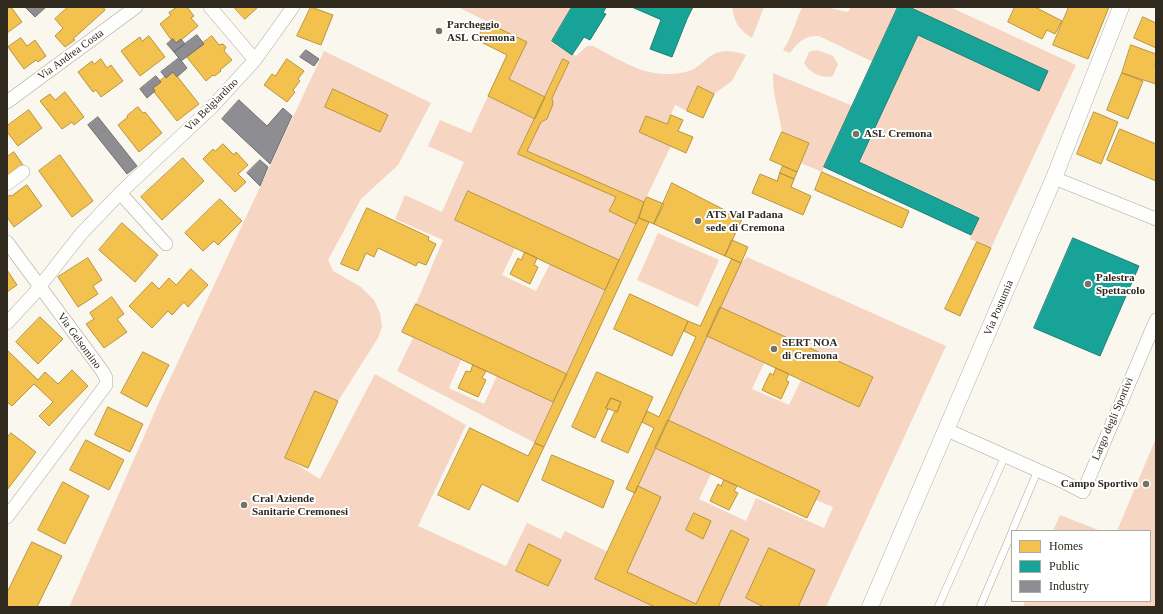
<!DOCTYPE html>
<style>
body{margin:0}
#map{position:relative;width:1163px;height:614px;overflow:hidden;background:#faf7ef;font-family:"Times New Roman",serif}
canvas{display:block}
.frame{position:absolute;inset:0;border:8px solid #2f2a1d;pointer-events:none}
.legend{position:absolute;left:1011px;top:530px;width:140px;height:72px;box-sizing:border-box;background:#fff;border:1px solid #acaaa5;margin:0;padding:5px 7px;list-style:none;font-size:12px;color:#2f2a1d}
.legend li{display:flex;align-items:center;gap:8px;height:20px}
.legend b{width:20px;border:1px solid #acaaa5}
</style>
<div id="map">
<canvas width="1163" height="614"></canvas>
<div class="frame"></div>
<ul class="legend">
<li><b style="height:11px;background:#f2c14e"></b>Homes</li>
<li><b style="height:11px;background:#17a398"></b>Public</li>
<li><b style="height:11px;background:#8d8d92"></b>Industry</li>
</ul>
</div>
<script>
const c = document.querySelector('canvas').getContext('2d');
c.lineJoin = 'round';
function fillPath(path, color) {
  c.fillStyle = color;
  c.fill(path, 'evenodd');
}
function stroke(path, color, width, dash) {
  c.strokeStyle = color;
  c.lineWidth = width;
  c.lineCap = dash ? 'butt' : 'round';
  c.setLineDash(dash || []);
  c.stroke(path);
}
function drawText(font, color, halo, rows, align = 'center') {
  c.font = font + ' "Times New Roman",serif';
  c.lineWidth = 4;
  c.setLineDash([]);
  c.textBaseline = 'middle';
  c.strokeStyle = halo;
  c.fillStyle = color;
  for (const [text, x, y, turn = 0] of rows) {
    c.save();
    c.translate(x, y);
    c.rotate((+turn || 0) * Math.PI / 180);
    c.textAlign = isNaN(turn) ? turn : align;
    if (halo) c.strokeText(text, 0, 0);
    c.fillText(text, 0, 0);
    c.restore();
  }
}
const green = new Path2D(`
 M458 7H572L552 41 576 56 587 46H593C615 57 641 75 667 74 675 74 686 73 694 69 701 65 708 56 716 53 725 50 737 51 746 55L732 81 714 94 698 87 687 111 675 105 667 124 646 116 639 132 671 146 644 202 527 151 541 122 547 119 553 104 552 98 569 62 563 59 545 97 509 79 527 42Z
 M732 7H764L752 38C738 28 735 24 732 7Z
 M802 7H825L848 12 851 7H898L873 62 819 36C805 35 798 42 790 53L783 50 789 40Z
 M909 7H950L1076 65 991 248 970 239 979 217 860 162 918 35Z
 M817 50 833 56 838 64 833 76C822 79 810 73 804 63L809 52Z
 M324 51 431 103 398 165 361 199 328 260 333 271 361 287 374 300 380 313 382 327 378 338 338 401 315 391 286 458 320 479 375 374 466 425 418 526 506 566 527 523 561 539 565 531 608 552 655 448 711 474 699 499 746 521 756 498 824 528 833 507 816 500 820 491 668 420 707 336 764 363 752 389 789 405 801 380 859 406 873 377 720 307 741 263 747 257 946 346 826 607H69L160 400Z
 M773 73 853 106 822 172 801 163 809 143 782 132C779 111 772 93 773 73Z
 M488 96 535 119 518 154 616 197 609 211 636 224 619 260 468 191 455 220 515 248 502 275 536 291 550 264 605 290 567 374 416 304 443 240 395 219 405 195 442 212 464 162 428 146 440 120 471 133Z
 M658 233 719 260 698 307 637 280Z
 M413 338 461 360 449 388 484 404 497 376 553 402 535 443 397 371Z
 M1156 438V607H1023L1025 601H1150V531H1117Z
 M1060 515 1101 531H1053Z`);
const homes = new Path2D(`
 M11 7 22 22 7 33V9Z
 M68 7H103L105 10 73 39 75 40 65 47 55 36 63 28 55 19Z
 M177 7H187L194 16 191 18 198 26 175 45 160 24 171 15 169 13Z
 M234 7H258L245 19Z
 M311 7 333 15 321 45 297 36Z
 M1015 7H1035L1062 21 1055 34 1047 30 1042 39 1008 22Z
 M1069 7H1109L1088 59 1053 45Z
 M1143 17 1156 23V48L1134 38Z
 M486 22 527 42 509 79 545 97 535 119 488 96 507 55 477 40Z
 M149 36 165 57 140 76 121 51 140 37 142 41Z
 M212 36 219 45 223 44 226 47 224 51 232 60 220 70 221 71 216 75 214 76 213 75 206 81 186 56Z
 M21 38 27 46 35 40 46 56 38 62 36 60 24 69 8 47Z
 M1131 45 1156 54 1155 66 1156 67V84L1122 73Z
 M101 59 107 68 111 65 123 81 101 97 96 90 93 92 78 72 92 61 94 64Z
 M287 59 304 71 298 79 300 81 293 90 295 92 287 102 264 85 272 74 275 76Z
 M563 59 569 62 552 98 553 104 547 119 541 122 527 151 644 202 636 224 609 211 616 197 518 154Z
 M173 71 199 104 177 121 151 88Z
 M1122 73 1143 81 1128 119 1107 110Z
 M698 86 714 94 703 118 687 111Z
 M333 89 388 115 380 132 325 107Z
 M65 92 84 117 74 125 72 122 62 129 40 101 50 94 55 100Z
 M138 107 143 113 145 112 162 133 139 152 118 125 128 117 127 116Z
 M29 110 42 128 18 146 7 132V126Z
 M1094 112 1118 122 1101 164 1077 154Z
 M671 115 683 120 678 131 693 137 686 153 639 132 646 116 667 124Z
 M1120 129 1156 144V181L1107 160Z
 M782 132 809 143 797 172 770 160Z
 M223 144 234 155 236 152 248 165 238 174 246 182 235 192 203 159 213 149 215 151Z
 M14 152 23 165 7 177V157Z
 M60 155 93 201 72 217 39 171Z
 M183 158 204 181 162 220 141 197Z
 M783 166 797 172 794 179 780 173Z
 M822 172 909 211 902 228 815 190Z
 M780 173 794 179 791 187 811 196 803 215 752 193 760 174 777 181Z
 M672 183 742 219 725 256 654 224Z
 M27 185 42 206 14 227 7 217V197L10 195 11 196Z
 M468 191 619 260 605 290 455 220Z
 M647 197 664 204 654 224 639 218 644 202Z
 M220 199 242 221 218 245 214 241 203 251 185 233Z
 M367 208 429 237 428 240 436 244 426 265 418 262 416 266 378 248 374 257 366 253 358 271 341 264Z
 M639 218 649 222 544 447 535 443Z
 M122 223 158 255 135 282 99 250Z
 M732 240 748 247 741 263 725 256Z
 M977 242 991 248 960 316 945 309Z
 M525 252 537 258 534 265 538 267 530 284 510 274 518 258 521 260Z
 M88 258 102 280 93 286 98 294 78 307 58 277Z
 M732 259 741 263 638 486 635 493 626 489 654 428 642 422 647 411 659 417 696 337 684 331 688 321 700 326Z
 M191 269 208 285 188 307 184 302 172 315 168 311 152 328 129 306 152 282 159 289 169 278 176 285Z
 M7 270 17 285 7 292Z
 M630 294 688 321 672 356 614 329Z
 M112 297 124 314 117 319 127 332 104 348 86 324 94 319 90 313Z
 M416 304 567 374 553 402 402 332Z
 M720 307 873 377 859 407 707 336Z
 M40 317 63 339 38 364 16 342Z
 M7 350 38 380 45 372 58 384 72 370 88 386 49 426 39 416 53 402 34 384 12 406 7 402Z
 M143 352 169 365 147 407 121 393Z
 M473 365 486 371 482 378 486 380 478 397 458 388 466 371 470 372Z
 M776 368 789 374 786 380 789 382 781 399 762 390 770 373 773 375Z
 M597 372 653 397 628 453 601 441 615 411 617 412 621 402 611 398 606 408 608 409 595 438 572 427Z
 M315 391 338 401 308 468 285 458Z
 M611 398 621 402 617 412 606 408Z
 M108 407 143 424 130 452 95 435Z
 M668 420 820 491 807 518 655 448Z
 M470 428 528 456 535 443 544 447 518 502 482 484 469 510 438 495Z
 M11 433 36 452 7 490V438Z
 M86 440 124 460 109 490 70 470Z
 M552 455 614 481 603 508 542 480Z
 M724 480 737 486 734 491 738 493 729 510 710 501 718 484 721 486Z
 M63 482 89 496 65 544 38 530Z
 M638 486 661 497 627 572 696 604 731 530 749 539 718 607H655L595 579Z
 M694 513 711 521 703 539 686 530Z
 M32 542 62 556 37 607H7V593Z
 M529 544 561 560 548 586 516 571Z
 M769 548 815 570 798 607H764L746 598Z`);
const public = new Path2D(`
 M572 7H606L603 13 606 14 590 40 584 37 572 55 552 41Z
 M632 7H693L687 19 672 57 650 49 661 20Z
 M898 7H909L1048 71 1039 91 918 35 859 162 979 218 971 235 824 167Z
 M1073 238 1139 266 1100 356 1034 328Z`);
const industry = new Path2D(`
 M27 7H46L35 17 26 8Z
 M197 35 204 44 181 61 174 52Z
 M173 39 176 43 181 39 185 44 174 52 167 44Z
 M306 50 319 59 314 66 300 57Z
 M179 58 187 68 177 77 173 72 166 78 161 72Z
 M156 76 161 82 153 88 155 91 147 98 140 89Z
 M239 100 267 126 283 108 292 116 270 164 222 119Z
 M98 117 137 166 127 174 88 125Z
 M260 160 268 167 260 186 247 173Z`);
const service = new Path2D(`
 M1012 531 1038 470
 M938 607 1005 456
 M980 607 1012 532`);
const minor = new Path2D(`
 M210 7 255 60
 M7 102 136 7
 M1054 178 1156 219
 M7 184 23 172
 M120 193 166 244
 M7 242 103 372 106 378V385L7 517
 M7 323 33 295 81 234 120 193 211 108 255 60 293 7
 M947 430 1064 482 1083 492 1156 320`);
const tertiary = new Path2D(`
 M870 607 1054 178 1121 7`);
const markers = [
 [439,31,4,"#767266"],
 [856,134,4,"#767266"],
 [698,221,4,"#767266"],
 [1088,284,4,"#767266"],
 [774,349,4,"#767266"],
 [1146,484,4,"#767266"],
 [244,505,4,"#767266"]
];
const poiNames = [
 ["Parcheggio",447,25],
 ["ASL Cremona",447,38],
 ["ASL Cremona",864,134],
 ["ATS Val Padana",706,215],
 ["sede di Cremona",706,228],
 ["Palestra",1096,278],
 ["Spettacolo",1096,291],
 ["SERT NOA",782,343],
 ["di Cremona",782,356],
 ["Campo Sportivo",1138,484,"right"],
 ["Cral Aziende",252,499],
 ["Sanitarie Cremonesi",252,512]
];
const streetNames = [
 ["Via Andrea Costa",71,55,-36],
 ["Via Belgiardino",212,105,-45],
 ["Via Postumia",999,308,-67],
 ["Via Gelsomino",79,341,54],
 ["Largo degli Sportivi",1113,419,-67]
];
fillPath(green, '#f6d5c2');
fillPath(homes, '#f2c14e');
stroke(homes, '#b8943f', 1);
fillPath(public, '#17a398');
stroke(public, '#1e7f73', 1);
fillPath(industry, '#8d8d92');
stroke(industry, '#716f6f', 1);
stroke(service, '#aaa79e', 8);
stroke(minor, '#aaa79e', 14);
stroke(tertiary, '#aaa79e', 17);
stroke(service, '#fefefd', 7);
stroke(minor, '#fefefd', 13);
stroke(tertiary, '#fefefd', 16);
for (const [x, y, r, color] of markers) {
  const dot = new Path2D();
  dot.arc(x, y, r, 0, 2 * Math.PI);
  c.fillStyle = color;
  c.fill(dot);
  stroke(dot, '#fff', 1.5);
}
drawText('bold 11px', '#2f2a1d', '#fff', poiNames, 'left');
drawText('11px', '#2f2a1d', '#fff', streetNames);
</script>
